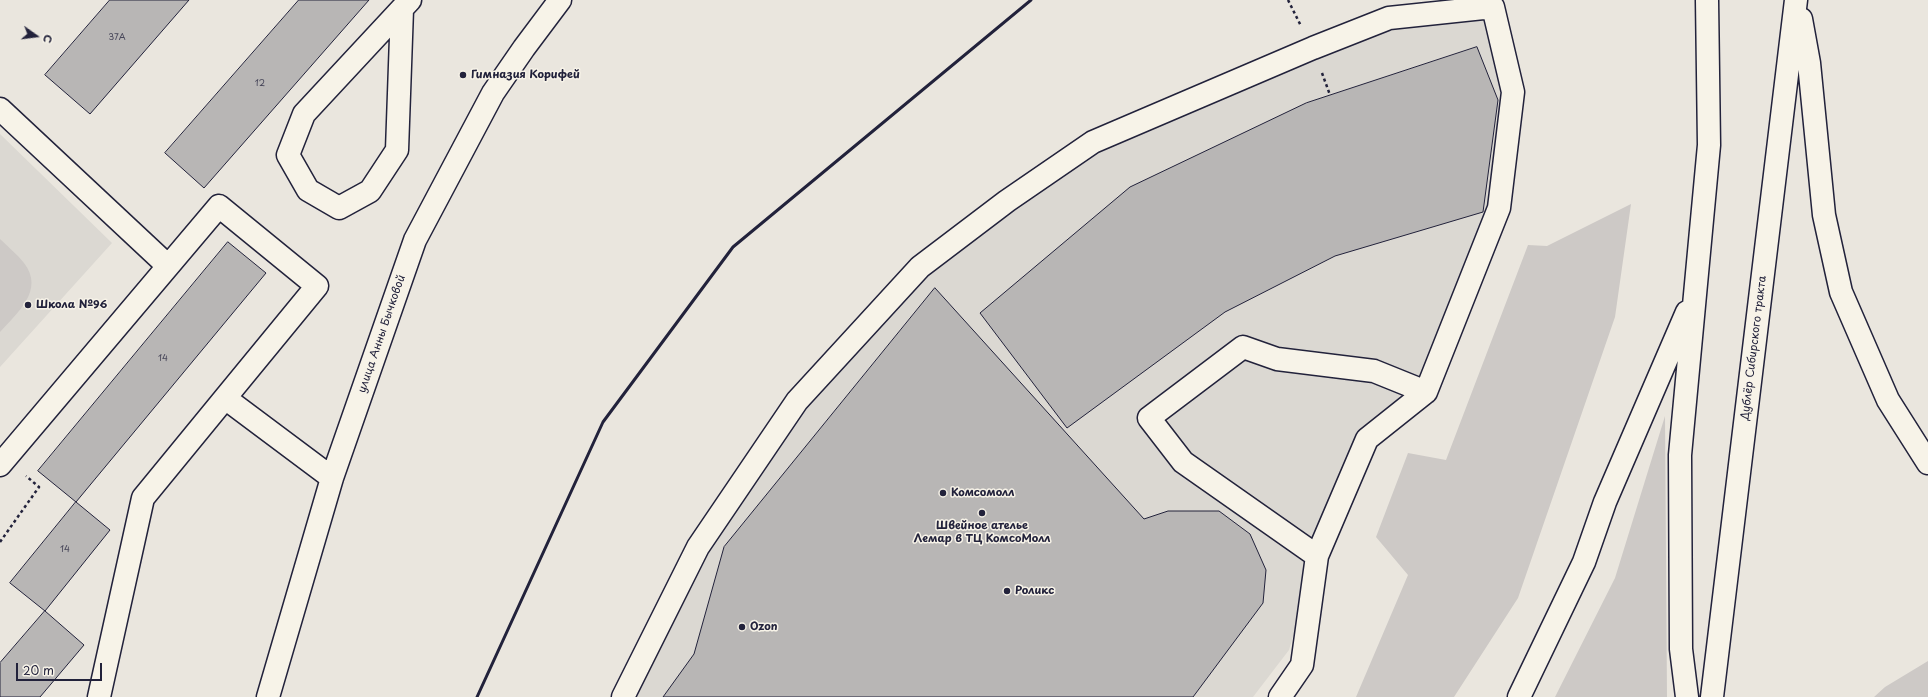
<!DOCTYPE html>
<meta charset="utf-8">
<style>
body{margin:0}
#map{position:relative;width:1928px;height:697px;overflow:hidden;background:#eae6de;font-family:"Playpen Sans",sans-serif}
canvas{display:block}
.north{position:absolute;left:16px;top:16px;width:40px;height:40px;-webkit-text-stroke:3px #f7f3e8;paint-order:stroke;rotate:104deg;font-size:11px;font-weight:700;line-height:16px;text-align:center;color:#22223b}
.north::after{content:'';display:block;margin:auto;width:14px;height:18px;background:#22223b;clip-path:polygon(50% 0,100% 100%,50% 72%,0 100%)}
.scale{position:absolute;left:16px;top:663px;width:86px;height:18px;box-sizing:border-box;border:2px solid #22223b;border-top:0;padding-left:5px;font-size:12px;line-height:14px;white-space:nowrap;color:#22223b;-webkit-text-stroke:3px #f7f3e8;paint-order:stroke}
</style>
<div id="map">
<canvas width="1928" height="697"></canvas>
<div class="north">С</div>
<div class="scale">20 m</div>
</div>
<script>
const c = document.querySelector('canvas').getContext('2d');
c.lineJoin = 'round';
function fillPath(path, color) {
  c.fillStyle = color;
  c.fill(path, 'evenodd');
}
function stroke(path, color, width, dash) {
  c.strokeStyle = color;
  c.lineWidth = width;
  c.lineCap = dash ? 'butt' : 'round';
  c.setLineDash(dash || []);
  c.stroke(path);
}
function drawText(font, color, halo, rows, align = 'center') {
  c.font = font + ' "Playpen Sans",sans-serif';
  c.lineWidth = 3;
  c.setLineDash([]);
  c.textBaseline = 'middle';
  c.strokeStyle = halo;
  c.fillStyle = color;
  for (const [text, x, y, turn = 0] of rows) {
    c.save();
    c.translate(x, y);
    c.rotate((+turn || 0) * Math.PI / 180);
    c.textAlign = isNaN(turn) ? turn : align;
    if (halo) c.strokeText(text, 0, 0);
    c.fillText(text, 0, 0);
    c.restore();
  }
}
const built = new Path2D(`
 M1493 7 1513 92 1499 208 1426 392 1367 439 1317 556 1289 650 1253 697H623L698 547 797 401 920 267 1093 142 1389 18Z
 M0 134 112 243 0 367Z`);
const green = new Path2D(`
 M1631 204 1615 317 1518 598 1454 697H1356L1408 575 1376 537 1408 453 1446 460 1528 245 1547 246Z
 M0 239C8 247 17 254 24 263 45 290 17 313 0 332Z
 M1665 416 1667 697H1555L1615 578Z
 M1928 661V697H1874L1885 687Z`);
const building = new Path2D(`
 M110 0H189L90 114 45 75Z
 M299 0H369L204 188 165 153Z
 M1477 47 1498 100 1483 212 1335 256 1225 312 1067 428 980 313 1130 187 1306 103Z
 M228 242 266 273 76 502 38 471Z
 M935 288 1144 519 1168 511H1219L1250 534 1266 570 1263 603 1193 697H663L694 654 724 547Z
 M76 502 110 530 45 611 10 583Z
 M45 611 84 645 40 697H0V663Z`);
const path = new Path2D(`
 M1288 0 1301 26
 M1322 73 1330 95
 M0 542 39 487 26 476`);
const minor = new Path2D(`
 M402 9 397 150 370 191 339 208 308 190 288 155 304 114 410 0
 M0 109 168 266
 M0 465 219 206 317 286 225 398
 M1317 556 1183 462 1149 418 1243 347 1277 359 1374 371 1426 392
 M99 697 143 498 225 398 332 478
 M268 697 332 478 415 240 493 93 524 48 560 0
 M623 697 698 547 797 401 920 267 1007 201 1093 142 1313 48 1389 18 1493 7 1513 92 1499 208 1426 392 1367 439 1317 556 1302 665 1280 697`);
const major = new Path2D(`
 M1801 19 1809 63 1824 215 1841 292 1888 400 1928 463
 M1519 697 1584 562 1605 502 1687 312
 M1687 697 1681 649 1680 455 1709 145 1707 0
 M1712 697 1796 0`);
const rail = new Path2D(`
 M477 697 603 422 733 247 1031 0`);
const markers = [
 [463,75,4,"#22223b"],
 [28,305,4,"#22223b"],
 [943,493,4,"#22223b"],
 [982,513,4,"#22223b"],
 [1007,591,4,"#22223b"],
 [742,627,4,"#22223b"]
];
const numberNames = [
 ["37А",117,38],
 ["12",260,84],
 ["14",163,359],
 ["14",65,550]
];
const poiNames = [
 ["Гимназия Корифей",471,75],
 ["Школа №96",36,305],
 ["Комсомолл",951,493],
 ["Швейное ателье",982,526,"center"],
 ["Лемар в ТЦ КомсоМолл",982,539,"center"],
 ["Роликс",1015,591],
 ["Ozon",750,627]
];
const streetNames = [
 ["улица Анны Бычковой",382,334,-71],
 ["Дублёр Сибирского тракта",1754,348,-83]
];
fillPath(built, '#dbd8d2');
fillPath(green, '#cdc9c6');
fillPath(building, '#b8b6b5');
stroke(building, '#22223b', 1);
stroke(minor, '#22223b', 25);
stroke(major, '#22223b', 25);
stroke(path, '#22223b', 2.5, [3, 3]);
stroke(minor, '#f7f3e8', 22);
stroke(major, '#f7f3e8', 22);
stroke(rail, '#22223b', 3);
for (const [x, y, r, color] of markers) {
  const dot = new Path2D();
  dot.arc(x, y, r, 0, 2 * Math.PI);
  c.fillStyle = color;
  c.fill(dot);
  stroke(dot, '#f7f3e8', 1.5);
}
drawText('9px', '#48475a', null, numberNames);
drawText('bold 11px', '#22223b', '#f7f3e8', poiNames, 'left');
drawText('11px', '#22223b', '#f7f3e8', streetNames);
</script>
